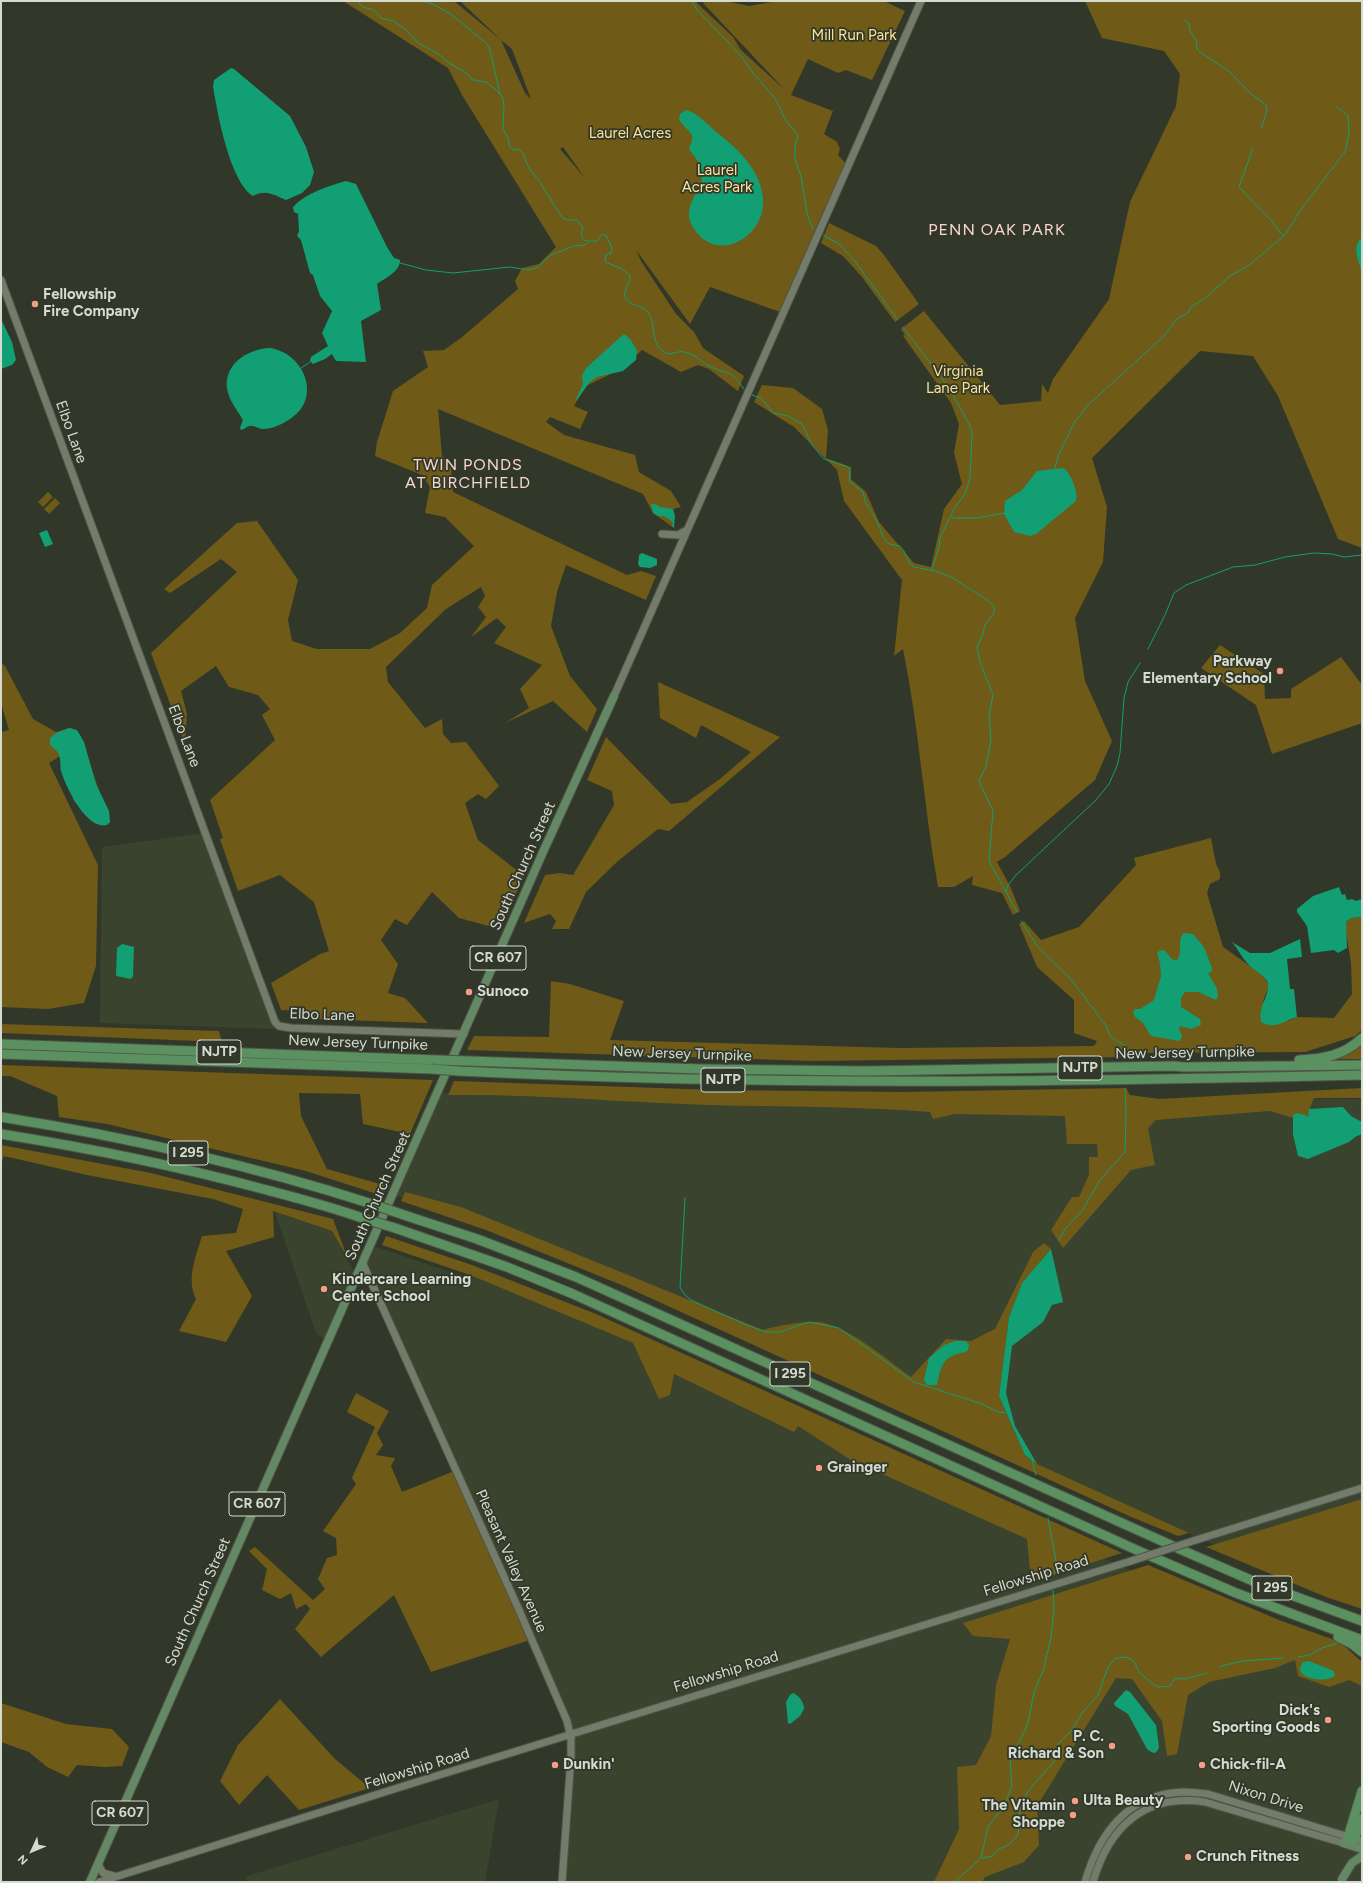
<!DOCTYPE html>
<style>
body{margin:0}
#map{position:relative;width:1363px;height:1883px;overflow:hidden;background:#313829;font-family:Figtree,sans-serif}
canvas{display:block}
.frame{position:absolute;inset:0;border:2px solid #d6dbd1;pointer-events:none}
.north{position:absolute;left:12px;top:1831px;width:40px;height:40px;-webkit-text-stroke:3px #313829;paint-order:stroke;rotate:226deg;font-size:11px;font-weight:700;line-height:16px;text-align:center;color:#d6dbd1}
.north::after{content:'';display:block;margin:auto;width:14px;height:18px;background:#d6dbd1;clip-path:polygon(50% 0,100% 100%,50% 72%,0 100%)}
</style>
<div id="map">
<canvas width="1363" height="1883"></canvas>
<div class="frame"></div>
<div class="north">N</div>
</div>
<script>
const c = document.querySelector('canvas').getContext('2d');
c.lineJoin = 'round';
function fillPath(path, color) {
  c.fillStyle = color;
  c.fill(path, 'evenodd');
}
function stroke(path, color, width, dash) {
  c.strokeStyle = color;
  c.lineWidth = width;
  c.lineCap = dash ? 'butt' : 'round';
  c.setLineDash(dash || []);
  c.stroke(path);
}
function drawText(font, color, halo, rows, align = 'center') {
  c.font = font + ' Figtree,sans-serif';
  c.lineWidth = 3.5;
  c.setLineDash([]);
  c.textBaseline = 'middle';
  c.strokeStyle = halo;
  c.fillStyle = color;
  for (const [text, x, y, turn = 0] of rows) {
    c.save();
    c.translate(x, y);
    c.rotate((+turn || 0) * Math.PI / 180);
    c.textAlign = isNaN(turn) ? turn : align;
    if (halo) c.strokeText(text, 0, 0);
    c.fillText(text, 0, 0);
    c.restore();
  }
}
const built = new Path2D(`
 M205 833 275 1029 100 1023 102 847Z
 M437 1093 664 1102 1049 1098 1362 1099V1603L1263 1565 1140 1513 845 1380 475 1221 393 1195Z
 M275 1212 332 1231 354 1272 324 1340 316 1333Z
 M370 1245 466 1277 470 1275 671 1358 1118 1565 1308 1646 1362 1673V1882H561L570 1734 363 1264Z
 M499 1799 485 1882H246L247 1876Z`);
const green = new Path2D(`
 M343 1H454L501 40 460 1H695L733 37 741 50 785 90 703 3 705 1H725L749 6 777 1H884L905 11 872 80 846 70 838 73 808 59 791 95 833 111 824 134 837 142 840 149 838 155 848 166 783 313 710 287 690 324 636 250 641 261 676 314 694 332 703 348 744 376 738 391 709 369 698 365 681 372 642 350 623 368 586 386 574 406 588 412 580 429 550 417 546 422 564 435 635 455 639 472 671 491 681 507 673 509 674 528 653 513 643 494 438 409 442 456 451 466 453 492 627 575 641 571 656 576 646 600 566 565 557 592 551 626 570 676 597 709 587 732 553 701 505 723 529 708 520 689 542 665 494 643 506 627 497 618 471 637 486 617 478 607 485 596 481 587 446 609 386 667 388 682 425 728 442 719 443 734 451 743 466 742 499 786 486 799 478 794 465 803 478 840 524 876 500 929 459 918 432 892 407 925 395 919 381 940 398 964 388 993 405 998 428 1023 315 1019 298 1011 281 1010 271 983 320 954 329 951 314 902 280 875 238 891 220 839 223 838 210 800 275 740 262 715 270 709 258 695 229 687 216 666 181 691 187 714 185 744 151 653 237 572 221 559 170 593 164 589 237 523 257 521 298 580 288 620 292 641 317 649H370L400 633 427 608 432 585 474 546 445 517 425 513 430 487 422 475 375 456 377 442 393 391 428 367 423 351 444 350 461 338 518 289 515 281 522 268 539 264 556 247 462 95 448 68ZM501 40 512 49 531 99 525 93ZM563 147 585 178 560 149Z
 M1085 1H1362V548L1338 539 1278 396 1253 356 1200 351 1092 458 1107 507 1103 562 1075 618 1085 681 1112 741 1095 780 1005 857 997 862 1010 886 1020 911 1013 915 1002 893 972 885 973 876 954 887H938C924 808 919 727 903 649L894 656 902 580 844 501 837 470 794 427 754 402 762 385 793 388 822 409 828 430 826 458 851 467V479L866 492 879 522 914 563 931 567 944 509 962 484 954 453 959 424 951 403 903 336 905 335 901 329 924 311 1000 405 1041 401 1042 384 1048 393 1053 379 1109 299 1130 202 1176 106 1180 74 1164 51 1102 38Z
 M829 223 876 246 884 255 919 304 895 322 862 277 843 256 821 243Z
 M48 492 53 497 43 507 38 502Z
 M55 498 60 503 49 514 44 509Z
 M1220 645 1264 674 1265 699 1291 698V689L1341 657 1362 685V723L1272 754 1256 705 1201 668Z
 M1 663 5 666 33 719 56 732 71 728 80 735 110 823 96 824 74 801 60 756 49 763 98 865 96 966 84 1003 48 1009 1 1007V732L9 730 1 703Z
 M658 682 780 737 669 831 658 829 618 861 586 892 569 929H552L556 921 550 914 524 923 545 875 560 873 573 875 614 805 612 791 587 780 606 737 671 804 687 802 720 779 751 752 701 725 696 738 660 718Z
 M1211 838 1216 864 1220 872V879L1210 884 1207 893 1223 947 1257 971 1264 977 1268 985V989L1263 1001 1288 1021 1297 1017 1334 1018 1352 994 1351 963 1346 933V922L1351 918 1362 917V1030L1355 1036 1305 1052 1128 1053 1127 1057 813 1061 467 1050 474 1036 549 1037 551 981 570 984 624 1001 610 1040 899 1048 1094 1046 1097 1041 1074 1033V1000L1037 967 1019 924 1024 921 1041 940 1079 927 1136 865 1134 858Z
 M1 1024 219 1031 222 1042 1 1033Z
 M1362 1043V1059H1336L1356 1048Z
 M1 1065 433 1080 410 1134 363 1124 360 1094 299 1093 301 1116 327 1169 387 1186 383 1196 306 1171 107 1124 59 1117 57 1096 10 1076H1Z
 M454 1081 717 1090 902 1092 1126 1088 1130 1095 1159 1099 1362 1088V1098H1314L1309 1110 1308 1117 1297 1113 1293 1118 1270 1111 1156 1120 1148 1128 1155 1165 1131 1170 1063 1248 1051 1230 1072 1197H1079L1089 1175V1157H1098L1097 1144H1067L1065 1116 955 1114 933 1119 930 1112C856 1106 782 1107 708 1105 621 1102 535 1094 448 1095Z
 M1 1145 151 1173 333 1219 348 1259 332 1231 273 1211 274 1237 226 1251 252 1296 226 1342 179 1331 196 1299C186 1279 196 1256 202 1236L236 1233 243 1209 213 1199 87 1175 4 1156 1 1164Z
 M405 1192 461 1207 763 1330C776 1326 812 1319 825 1323 854 1331 886 1359 911 1377L946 1339 971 1341 995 1329 1033 1252 1044 1243 1051 1249 1022 1283 1009 1317 999 1396 1025 1455 1037 1464 1189 1533 1178 1536 1129 1516 624 1286 486 1230 401 1201Z
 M386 1236 472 1265 596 1314 1122 1553 1031 1582 1027 1539 851 1460 798 1426 794 1432 674 1374 670 1395 659 1399 633 1343 470 1275 382 1245Z
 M356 1393 389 1411 377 1433 383 1445 376 1455 395 1458 391 1466 402 1492 457 1470 533 1639 431 1672 394 1595 321 1657 295 1629 310 1609 306 1604 296 1609 291 1593 280 1599 262 1590 267 1569 249 1551 255 1547 313 1600 325 1589 318 1579 327 1558 337 1555 336 1538 323 1531 356 1484 352 1478 375 1427 347 1412Z
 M1362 1499V1609L1326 1597 1206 1547Z
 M1148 1565 1279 1620 1340 1642 1362 1662V1686L1349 1680 1329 1687 1298 1676 1295 1660 1275 1668 1209 1682 1188 1695 1177 1754 1167 1756 1162 1721 1132 1679 1116 1678 1037 1806 1039 1845 1024 1862 985 1877 982 1882H934L959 1829 957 1767 976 1765 991 1736 996 1685 1010 1639 973 1636 963 1623Z
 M280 1699 335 1759 370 1788 299 1810 267 1775 239 1805 220 1781 238 1745Z
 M1 1703 66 1724 112 1729 129 1747 122 1766 105 1767 77 1765 68 1777 47 1767 29 1752 1 1742Z`);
const water = new Path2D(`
 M231 68 234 69 290 116 306 147 314 172 310 185 302 193 286 200C274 195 266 189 253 196 230 182 217 112 213 86L214 80Z
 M686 110C700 114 708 126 720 135 740 151 761 171 763 199 766 236 718 265 694 229 679 207 702 193 702 175 703 163 693 157 689 148L692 141V135L679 120 680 114Z
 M346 181 356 184 387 247 394 258 400 260C400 272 385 278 377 284L381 310 361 321 366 362 336 361 332 354 325 359 313 364 310 361 311 357 328 346 322 333 332 311 320 296 313 275 310 273 301 240 297 236 299 231 298 214 294 212 293 207C306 193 328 186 346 181Z
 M1362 238V272C1359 262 1351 245 1362 238Z
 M1 319 12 342 16 360 12 365 1 369Z
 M624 334 630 339 637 350 636 360 623 371 597 377 589 383 579 397 575 401 583 384 582 376 586 368Z
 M270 348C304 353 323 398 290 419 283 424 270 430 261 429 258 428 255 426 252 426 249 425 245 429 241 430L240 428 243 420C238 411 231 403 228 393 221 366 246 349 270 348Z
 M1063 468C1070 471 1079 493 1076 501L1036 534 1030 536 1014 532 1004 514 1005 501 1022 490 1037 471Z
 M651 504H655L660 507 673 509 675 516 674 528 672 526 673 522 664 516H658L653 513Z
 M47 530 53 544 45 547 39 533Z
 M642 553 657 559V565L650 568 640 567 638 564 639 555Z
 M69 728 77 730 84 742 96 784 109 811 110 822 107 825C86 830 66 787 61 771 60 766 61 761 59 755 58 750 52 748 50 744V738L56 733Z
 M1339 887 1342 895 1345 894 1347 900 1352 899 1356 901 1362 899V917L1351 918 1346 922 1347 948 1338 953 1334 950 1311 953 1307 926 1297 912V909L1313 896Z
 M1184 933 1193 934 1204 947 1212 968V971L1208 974 1217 988 1218 997 1216 1000 1198 992H1185L1181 998V1007L1200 1019 1201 1025 1191 1029 1180 1026 1179 1029 1182 1036 1180 1041 1151 1036 1143 1023 1135 1017 1133 1012 1135 1009H1140L1154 1000 1161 976 1160 963 1157 953 1159 951 1164 950 1173 960H1177C1184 951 1176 940 1184 933Z
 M1300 939 1302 957 1287 959 1290 989H1294L1297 1017C1283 1021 1276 1030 1261 1022 1259 1005 1266 1002 1268 988 1269 976 1255 972 1249 965 1242 958 1238 949 1232 942L1250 953H1270Z
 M122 944 134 947 133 976 131 979 116 976 117 948Z
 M1343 1107 1351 1116 1362 1122V1134L1355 1137 1349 1142 1308 1159 1298 1156 1293 1134V1115L1297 1113 1305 1115 1308 1117 1309 1109Z
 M1051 1249 1063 1302 1052 1305 1043 1322 1012 1346 1006 1393 1015 1426 1037 1464 1025 1455 999 1396 1009 1317 1022 1283Z
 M955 1341H966L969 1345 968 1350C965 1353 961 1353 957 1354 941 1359 940 1371 937 1385H927L924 1380 929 1358 944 1345Z
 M1309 1661 1334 1671 1335 1676C1327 1682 1308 1680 1301 1673L1300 1668 1303 1662Z
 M1126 1690 1130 1692 1156 1725 1159 1747 1158 1750 1155 1753 1151 1752 1147 1749 1128 1714 1115 1706 1114 1703Z
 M793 1693C800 1696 804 1703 804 1709L800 1716 790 1724 788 1723 786 1702 790 1695Z`);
const stream = new Path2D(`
 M357 1 363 7 374 10 381 18 393 21 405 29 417 42 440 55 449 63 465 72 473 80 486 82 495 89 502 96 504 104 503 129 508 138 510 147 514 150 519 149 522 152 529 168 541 184 562 217 567 220H577L583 228C579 242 585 241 597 241L602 234 606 235 612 248 611 253 606 255 605 262 622 269 630 276C631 284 623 289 625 296 627 306 641 305 647 311 657 322 650 342 662 351 670 357 677 350 685 352 694 354 701 361 709 366 716 370 725 371 732 375 737 379 740 384 744 389
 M422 1 433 4 452 15 486 43 490 50 500 94
 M692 1 698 11 742 57 753 73 775 98 786 121 798 135 795 147V160L801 176 807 213 813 229
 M1183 19 1189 23 1190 31 1196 40 1197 49 1200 52 1230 72 1249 92 1266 105 1267 110 1261 129
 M1253 148 1239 187 1271 220 1283 236
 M823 235 839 244 854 260 898 320
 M400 263 426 270 453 273 510 267 528 270 536 268 551 255 574 246 585 245 588 242
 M903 327 950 389 971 428 972 435 970 478 965 494 955 507 940 538 939 547 932 569
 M301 368 310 362
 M752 395 761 398 773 413 788 416 802 424 812 445 824 459 848 467 850 470 849 481 863 492 866 504 876 519 884 539 889 544 900 546 904 551 910 564 914 567 936 571 951 577 986 599 994 606V613L985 625 983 634 977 647 980 662 993 695 989 716 991 739 986 766 979 781 993 811 989 861 1017 912
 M1054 471 1059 454 1074 423 1088 405 1162 338 1178 318 1188 313 1191 307 1204 299 1230 276 1248 266 1286 234 1299 212 1345 152 1349 133 1348 116 1336 106
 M952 518H976L1005 513
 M1148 649 1165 615 1174 593 1186 585 1233 567 1255 565 1285 557 1314 553 1332 554 1344 557 1362 555
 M1006 892 1008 885 1016 875 1095 801 1109 784 1117 766 1120 753 1124 698 1128 682 1140 663
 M1021 921 1038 947 1070 978 1105 1024 1111 1037 1124 1045 1125 1059
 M685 1198 680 1287 684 1294 691 1300 744 1324 766 1332H780L809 1322 839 1328 914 1382 982 1404 998 1412 1006 1413
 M1059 1240 1065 1229 1082 1211 1100 1180 1125 1152 1126 1111 1125 1088
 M1032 1460 1036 1475
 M1048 1518 1057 1566 1054 1574
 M1298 1657 1310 1655 1322 1648 1341 1642
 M1219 1668 1221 1666 1243 1661 1284 1658
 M981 1858 992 1856 997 1850 1010 1844 1018 1835 1020 1807 1024 1798 1031 1787 1054 1762V1754L1058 1744 1072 1730 1082 1713 1098 1695 1108 1667 1116 1658 1126 1657 1132 1660 1135 1663 1139 1672 1154 1685 1158 1687 1170 1686 1175 1678 1184 1679 1207 1673
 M955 1882 981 1858 988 1827 1004 1806 1012 1786 1010 1758 1020 1741 1028 1723 1034 1692 1043 1671 1051 1638 1054 1607 1053 1590`);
const secondary = new Path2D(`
 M1 280 275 1022 279 1026 291 1028 464 1034
 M662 534 678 535 687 530
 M614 696 921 1
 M363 1264 519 1610 567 1721 571 1738V1757L562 1882
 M1196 1540 1362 1488
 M98 1864 103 1873 114 1876
 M99 1882 407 1785 1131 1561
 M1085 1882C1099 1833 1128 1794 1183 1792 1191 1792 1200 1793 1208 1794L1362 1841
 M1093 1882C1109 1827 1145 1793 1205 1802L1343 1843`);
const primary = new Path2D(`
 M1348 1837 1343 1843 1362 1849
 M1342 1879 1352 1863 1362 1856
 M90 1882 543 852 614 696`);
const highway = new Path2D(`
 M1 1044 437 1060
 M1 1054 432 1069
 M1299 1060C1323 1059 1343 1056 1362 1038
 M469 1061 702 1069 865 1071 1174 1066 1184 1067 1362 1065
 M459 1071C760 1086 1061 1082 1362 1075
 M1 1117C127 1137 251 1165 372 1204
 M1 1134C89 1148 177 1166 263 1189 297 1198 332 1207 365 1219
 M407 1216 477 1239 576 1277 1184 1551 1253 1581 1362 1621
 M395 1228 507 1267 573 1294 1141 1552 1236 1593 1362 1640
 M1338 1637 1352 1644 1362 1652
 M1348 1837 1362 1791
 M1354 1839 1362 1819`);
const secondaryBridge = new Path2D(`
 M1131 1561 1196 1540`);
const highwayBridge = new Path2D(`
 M437 1060 469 1061
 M432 1069 459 1071
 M372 1204 407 1216
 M365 1219 395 1228`);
const markers = [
 [35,304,4,"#f49e87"],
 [1280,671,4,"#f49e87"],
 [469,992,4,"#f49e87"],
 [324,1289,4,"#f49e87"],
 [819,1468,4,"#f49e87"],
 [1328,1720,4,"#f49e87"],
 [1112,1746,4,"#f49e87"],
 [555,1765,4,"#f49e87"],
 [1202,1765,4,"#f49e87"],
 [1075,1801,4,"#f49e87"],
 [1073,1815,4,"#f49e87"],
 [1188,1857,4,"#f49e87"]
];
const shields = [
 [498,958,56],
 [219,1052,44],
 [1080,1068,44],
 [723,1080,44],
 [188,1153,40],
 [790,1374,40],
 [257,1504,56],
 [1272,1588,40],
 [120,1813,56]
];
const shieldNames = [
 ["CR 607",498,958],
 ["NJTP",219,1052],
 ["NJTP",1080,1068],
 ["NJTP",723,1080],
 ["I 295",188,1153],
 ["I 295",790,1374],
 ["CR 607",257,1504],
 ["I 295",1272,1588],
 ["CR 607",120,1813]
];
const parkNames = [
 ["Mill Run Park",854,36],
 ["Laurel Acres",630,134],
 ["Laurel",717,171],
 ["Acres Park",717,188],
 ["Virginia",958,372],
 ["Lane Park",958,389]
];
const poiNames = [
 ["Fellowship",43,295],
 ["Fire Company",43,312],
 ["Parkway",1272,662,"right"],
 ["Elementary School",1272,679,"right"],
 ["Sunoco",477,992],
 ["Kindercare Learning",332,1280],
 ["Center School",332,1297],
 ["Grainger",827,1468],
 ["Dick's",1320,1711,"right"],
 ["Sporting Goods",1320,1728,"right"],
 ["P. C.",1104,1737,"right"],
 ["Richard & Son",1104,1754,"right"],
 ["Dunkin'",563,1765],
 ["Chick-fil-A",1210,1765],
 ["Ulta Beauty",1083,1801],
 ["The Vitamin",1065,1806,"right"],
 ["Shoppe",1065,1823,"right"],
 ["Crunch Fitness",1196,1857]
];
const streetNames = [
 ["Elbo Lane",71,432,70],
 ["Elbo Lane",184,736,69],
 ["South Church Street",523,866,-66],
 ["Elbo Lane",322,1015,2],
 ["New Jersey Turnpike",358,1043,2],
 ["New Jersey Turnpike",1185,1053,-1],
 ["New Jersey Turnpike",682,1054,2],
 ["South Church Street",378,1196,-66],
 ["Pleasant Valley Avenue",511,1561,66],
 ["Fellowship Road",1036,1576,-17],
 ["South Church Street",198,1602,-66],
 ["Fellowship Road",726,1672,-17],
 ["Fellowship Road",417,1769,-17],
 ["Nixon Drive",1266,1797,17]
];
const neighbourhoodNames = [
 ["PENN OAK PARK",997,230],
 ["TWIN PONDS",468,465],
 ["AT BIRCHFIELD",468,483]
];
fillPath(built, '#3a432e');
fillPath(green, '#6f5a17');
fillPath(water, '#119f73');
stroke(stream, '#119f73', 1);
stroke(secondary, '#4e5447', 9);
stroke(primary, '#4e5447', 10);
stroke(highway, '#4e5447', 11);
stroke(secondary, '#737b6a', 7);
stroke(primary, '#658864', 8);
stroke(highway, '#5b9160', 9);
stroke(secondaryBridge, '#4e5447', 9, []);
stroke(highwayBridge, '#4e5447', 11, []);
stroke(secondaryBridge, '#737b6a', 7);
stroke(highwayBridge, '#5b9160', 9);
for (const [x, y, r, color] of markers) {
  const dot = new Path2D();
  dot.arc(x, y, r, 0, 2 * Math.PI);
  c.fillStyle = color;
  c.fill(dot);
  stroke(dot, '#313829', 1.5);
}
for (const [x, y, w] of shields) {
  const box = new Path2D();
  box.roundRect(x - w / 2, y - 12, w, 24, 3);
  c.fillStyle = '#313829';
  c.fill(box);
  stroke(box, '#d6dbd1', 1);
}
drawText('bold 14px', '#d6dbd1', null, shieldNames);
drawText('15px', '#fae198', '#313829', parkNames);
drawText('bold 15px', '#d6dbd1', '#313829', poiNames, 'left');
drawText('15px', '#d6dbd1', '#313829', streetNames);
c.letterSpacing = '1px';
drawText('16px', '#f8d6cd', '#313829', neighbourhoodNames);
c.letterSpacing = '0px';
</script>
